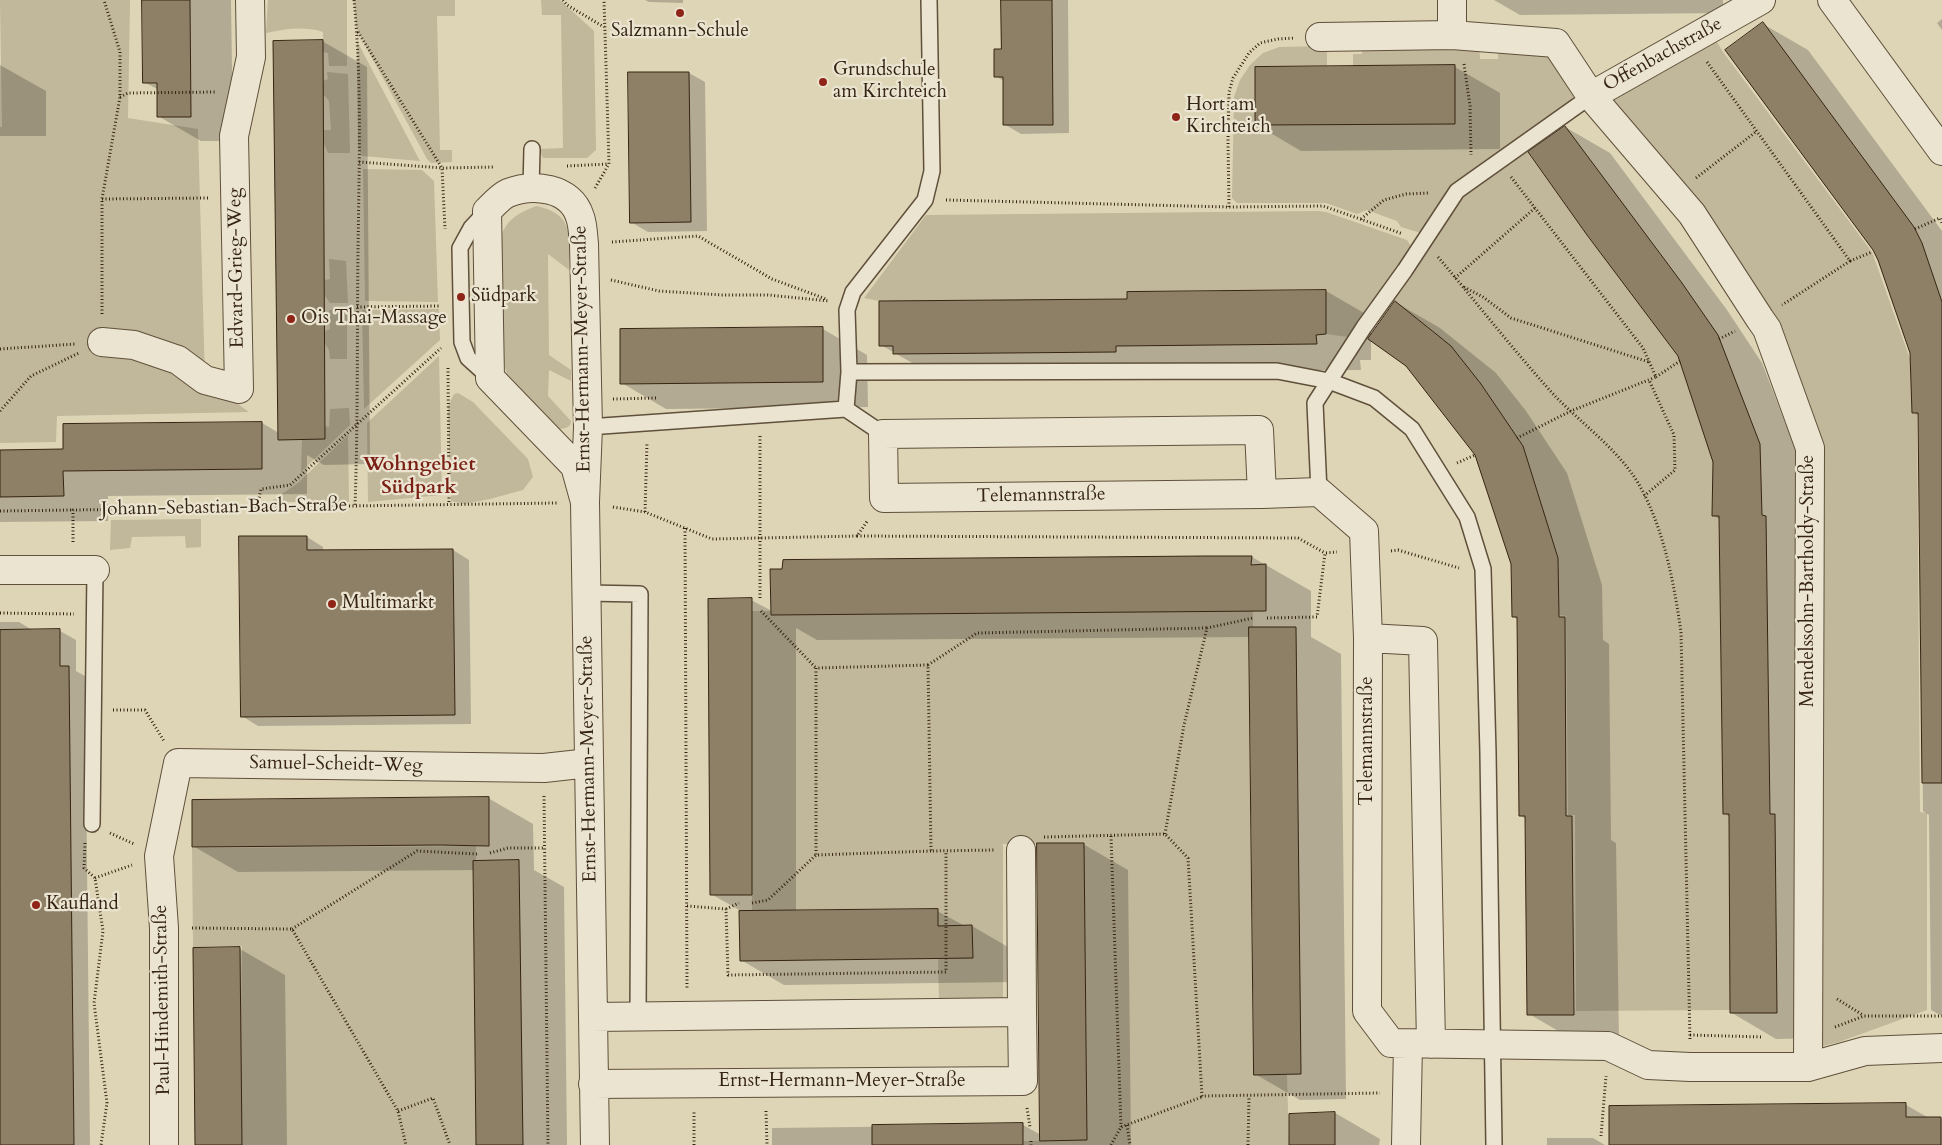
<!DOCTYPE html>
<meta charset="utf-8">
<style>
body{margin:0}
canvas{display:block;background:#ded5b6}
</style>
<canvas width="1942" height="1145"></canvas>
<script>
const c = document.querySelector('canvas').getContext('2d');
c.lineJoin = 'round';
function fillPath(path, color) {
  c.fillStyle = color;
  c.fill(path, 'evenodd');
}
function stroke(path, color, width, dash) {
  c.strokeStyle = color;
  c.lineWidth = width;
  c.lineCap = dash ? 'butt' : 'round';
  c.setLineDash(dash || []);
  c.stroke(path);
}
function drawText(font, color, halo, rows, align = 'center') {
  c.font = font + ' Cardo,serif';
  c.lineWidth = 4.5;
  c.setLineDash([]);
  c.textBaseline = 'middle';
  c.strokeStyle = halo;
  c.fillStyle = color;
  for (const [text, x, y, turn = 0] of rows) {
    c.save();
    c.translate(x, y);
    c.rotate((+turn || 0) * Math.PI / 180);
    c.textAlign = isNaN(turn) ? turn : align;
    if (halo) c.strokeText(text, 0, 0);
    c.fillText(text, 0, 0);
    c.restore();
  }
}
const green = new Path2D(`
 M0 0H130L128 118 198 129 205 380 249 412 57 416 56 442 0 443V127H2Z
 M268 0H347V66H329L328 53 323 52V32C304 26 286 29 266 33Z
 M354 0H455V16H437L440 150H452V162L431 163 427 159 359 34 356 26Z
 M541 0H560L594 31 596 150 587 158H543L539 149 563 148 561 15H542Z
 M1709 29 1723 52 1872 252 1910 359 1912 413 1917 414 1920 812 1927 813V1010L1839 1042 1808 1050 1810 448 1767 329 1591 96Z
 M357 41 420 161 362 156 358 148Z
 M1479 42 1480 59H1498V43H1529L1555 60 1574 94 1571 103 1476 173 1421 233 1401 227 1397 221 1367 210 1357 214 1326 203H1237L1232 198 1234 97 1240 80 1250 65 1263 53 1279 47 1327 46V66L1255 67 1256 125 1455 124V66H1353V54H1362L1363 44Z
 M327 72 348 74 350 153H328L324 144 323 130H331L329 101 323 94V81L328 79Z
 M1527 152 1587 235 1678 356 1713 462 1712 516H1719L1723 814H1729L1730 1010 1576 1011 1575 815H1568L1566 616 1559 615 1558 558 1523 446 1481 384 1451 346 1392 299 1463 197Z
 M363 169 422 170 434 181 438 302 365 301Z
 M536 206C576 214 569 238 569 270L548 254 549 355 571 370V381L549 370 548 396 571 421C571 428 563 429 558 429L507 374 502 357V234C508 218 521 212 536 206Z
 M1318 211 1326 212 1407 240 1411 246 1410 253 1348 337 1326 334V290L1128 292 1127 299 879 301 864 298 926 215Z
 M329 259 346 261 348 303H330L325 296V280L330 279Z
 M347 309V359H330L329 350 325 344V331L330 329 329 310Z
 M439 309 440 340 364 409 362 310Z
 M439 356 442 495 368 502 367 423Z
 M458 393 473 402 528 459 533 477 523 490 490 499 464 504 451 501 448 406 454 394Z
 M349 408 350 425 301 472 302 439H325V426L329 427 330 409Z
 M348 435 349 502H270L298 483Z
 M201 519V547L186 548 185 536 132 537 130 548 110 550 111 520Z
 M752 611H770L771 615 1253 611V627L1249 628 1254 1075H1287L1289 1145H1024L1023 1141 1087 1140 1084 843 1003 844V999L939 1002 937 909 752 911Z
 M476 846V860L473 861 476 1145H239L242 946 193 947 192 848Z`);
const shadow = new Path2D(`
 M144 0H231L233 141H201L158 116 159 90 144 82Z
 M645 0H683V3L649 2Z
 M1002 0H1068L1069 133 1021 134 1004 124V81L995 76 1002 51Z
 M1494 0H1723V13L1520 15Z
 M1942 19V30L1937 23Z
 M1763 24 1808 50 1942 231V1016L1931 1010 1929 815 1923 811 1919 416 1914 413 1911 353 1874 249Z
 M322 41 367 67 370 464 324 465 307 455V494L108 496V521L0 522V451L64 450 262 423 279 433Z
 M0 65 46 91V136H0Z
 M1455 67 1500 93V149L1301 151 1257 125Z
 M689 73 705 82 707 231 648 232 631 222 630 74Z
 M1565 127 1610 153 1727 310 1762 363 1804 471 1820 841 1822 1038 1776 1039 1732 1013 1730 817 1724 813 1721 520 1714 516 1715 462 1679 355Z
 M1326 291 1371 317V336L1395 302 1440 328 1496 373 1526 411 1567 473 1602 585 1603 640 1609 644 1611 840 1616 843 1619 1040H1574L1529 1014 1526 819 1520 815 1518 620 1513 616 1512 563 1476 454 1407 365 1371 339V360H1360L1361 370 1161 371 940 379 881 345 1129 301Z
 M823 329 867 355 868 407 666 409 622 383Z
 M307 537 323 547V551L453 550 469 560 471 724 258 726 242 716 240 538Z
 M1252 557 1311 591V637L1341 654 1346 1099 1300 1100 1255 1074 1251 637 817 640 796 628V912L937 911 965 926H972L1015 951V982L784 985 741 960V911L711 894 751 600 772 611 784 570V562Z
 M0 622H19L34 631H60L76 640V671L85 676 90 1145H0Z
 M488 798 533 824 534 870 564 887 567 1145H477L474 870 238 872 193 846Z
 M1083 844 1128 870 1131 1145H772V1128L1023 1125 1041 1135Z
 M240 949 285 975 287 1145H197Z
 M1906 1105 1929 1118 1942 1119V1145H1611Z
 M1335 1113 1380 1139 1379 1145H1290Z
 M1547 1138H1593L1605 1145H1547Z`);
const building = new Path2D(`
 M142 0H190L191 117H157V83H143Z
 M1001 0H1052L1053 125H1003V77H994V49H1001Z
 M1763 22 1914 227 1922 243 1942 302V783H1922L1918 413H1912L1910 353 1878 260 1873 250 1725 50Z
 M323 40 325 439 278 440 273 41Z
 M1455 65V124L1255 125V67Z
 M628 72H689L691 222 630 223Z
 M1565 126 1682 283 1718 335 1760 444 1762 515 1766 516 1770 814H1775L1777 1013H1730L1729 814H1723L1719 516H1712L1713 462 1678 356 1587 235 1528 152Z
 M1326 290V334L1316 335 1317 344 1116 346V352L893 354V346H879V301L1127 299V292Z
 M1395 301 1451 346 1481 384 1523 446 1558 558 1559 617H1565L1566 816H1572L1574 1015H1527L1525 816H1519L1517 617H1512L1511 564 1475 455 1406 366 1368 339Z
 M823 327V382L620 384V329Z
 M262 422V469L63 471 64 496 0 497V450L63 449V424Z
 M239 536H307V550L453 549 455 715 241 717Z
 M1203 556H1252L1251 565 1266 564V611L771 615 770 569H782L783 560Z
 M752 598V895H710L708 599Z
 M1249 627H1296L1301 1074 1254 1075Z
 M60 629V666H69L74 1145H0V630Z
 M489 797V846L440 845 192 847V800Z
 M1037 843H1084L1087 1140 1040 1141Z
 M519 860 523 1145H476L473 861Z
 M938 909V926L972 925 973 958 740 961 739 911Z
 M240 947 242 1145H195L193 948Z
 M1906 1103V1117H1941V1145H1609V1106Z
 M1335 1112V1145H1289V1114Z
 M1023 1123V1145H872V1125Z`);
const path = new Path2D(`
 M354 0C362 83 359 168 358 251 357 336 358 421 355 506
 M563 0 567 5 604 27
 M358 32 442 168 445 229
 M1707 62 1850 261 1782 305
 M1464 64 1470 106 1471 155
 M120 97 128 93 216 92
 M359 162 442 168 495 167
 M567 166 609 164
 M1511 177 1643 348 1656 377 1571 411 1517 438
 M1696 178 1757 131
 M595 188 609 164 604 0
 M102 199 208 198
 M946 200 1229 207 1323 206 1403 234
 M1229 207 1228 142 1229 92 1233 78 1249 53 1260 43 1278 39 1295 38
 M1361 219 1384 200 1406 194 1429 193
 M1915 229 1940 218 1942 223
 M612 242 698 236 772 279 826 299
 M1438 257C1477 303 1514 351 1555 396 1584 426 1623 453 1642 490 1665 534 1674 584 1681 632L1690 1040
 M1850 261 1872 252
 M1455 278 1535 208
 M611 280 659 291 722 295H768L829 301
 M1464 287 1483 297 1511 318 1649 362
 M357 307 439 306
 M102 314V199L120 97V52L104 0
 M1719 339 1735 331
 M0 349 76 344
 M448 368 449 504
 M1656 377 1680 361
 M613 399 657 398
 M0 411 31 376 79 353
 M1457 463 1475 455
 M1644 496 1675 470 1674 435 1649 380
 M613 507 645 512 712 539 857 536 868 520
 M257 508 261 489 290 485 441 348
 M0 511 73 510
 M645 512 647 443
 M685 528 687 990
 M857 536 1298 538 1325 553
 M73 542V510L557 503
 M1391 551 1398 550 1459 568
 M760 598V436
 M761 611 816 668
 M0 613 74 614
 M1267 618 1317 617 1325 553 1337 552
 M928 665 977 633 1207 628
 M113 710H145L164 741
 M544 796 548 1145
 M110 833 134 844
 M1165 834 1184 725 1207 628 1253 618
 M1111 836 1121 1127
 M1044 837 1165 834 1188 858 1202 1096 1380 1093
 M85 843 84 868 95 878 103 931 94 1003 107 1103 101 1145
 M931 851 816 855V668L928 665 931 851 995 850
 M490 853 508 848H543
 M95 878 132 865
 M752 903 768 900 816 855
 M687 906 726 909 728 975 946 972V851
 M726 909 739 903
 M192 928 292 929 398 1111 406 1145
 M292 929 417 851 477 854
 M1837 999 1863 1015
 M1835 1027 1864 1016H1942
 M1690 1035 1763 1037
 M1027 1108 1030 1127
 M398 1111 433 1098 450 1145
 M766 1111 767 1145
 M1127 1125 1130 1145
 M1601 1136 1606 1076
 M1031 1141V1145
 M694 1145V1111
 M1111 1145 1121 1127 1202 1097
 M1248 1145 1249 1096`);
const lane = new Path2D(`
 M531 188 532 149
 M487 211 471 228 460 248 461 297 462 342 468 358 490 378
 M849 372 1277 371 1329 381 1374 398 1412 429 1467 517 1483 569 1488 753 1494 1145
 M588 427 846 409
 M883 434 846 409 849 372 847 310 853 292 925 200 932 171 929 0
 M1319 492 1315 403 1364 327 1405 270 1457 191 1591 96
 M586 593 640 594 638 1016
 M92 824 95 570`);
const street = new Path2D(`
 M1452 0V35
 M1832 0 1942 151
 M1320 37 1452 35 1556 43 1591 96 1692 214 1760 319 1767 329 1810 448 1808 1067
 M1591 96 1761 0
 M102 342 134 345 178 360 205 380 239 389 234 136 251 57 250 0
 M1262 494 1259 430 883 434 884 498 1262 494 1319 492 1364 531 1368 638 1367 1011 1391 1043 1608 1046 1648 1065 1690 1067H1808L1865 1051 1942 1048
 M585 502 575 466 490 378 487 211C493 205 501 196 508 193 533 183 571 187 580 217 583 225 583 235 584 244L588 427 585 502 595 1145
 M0 570H95
 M1368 638 1423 641 1431 1044
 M1021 850 1022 1012
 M593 1084 1023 1081 1022 1012 593 1017
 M164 1145V928L159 856 178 763 544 768 589 763
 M1406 1145 1408 1044`);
const markers = [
 [680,13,5,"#8f2418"],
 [823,82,5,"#8f2418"],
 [1176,117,5,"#8f2418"],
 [461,297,5,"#8f2418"],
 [291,319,5,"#8f2418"],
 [332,604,5,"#8f2418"],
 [36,905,5,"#8f2418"]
];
const poiNames = [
 ["Salzmann-Schule",680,32,"center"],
 ["Grundschule",833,71],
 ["am Kirchteich",833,93],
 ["Hort am",1186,106],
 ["Kirchteich",1186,128],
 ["Südpark",471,297],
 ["Ois Thai-Massage",301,319],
 ["Multimarkt",342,604],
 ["Kaufland",46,905]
];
const streetNames = [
 ["Offenbachstraße",1663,55,-29],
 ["Edvard-Grieg-Weg",237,268,-91],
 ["Ernst-Hermann-Meyer-Straße",583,349,-91],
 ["Telemannstraße",1041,496,-1],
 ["Johann-Sebastian-Bach-Straße",224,508,-1],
 ["Mendelssohn-Bartholdy-Straße",1809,581,-90],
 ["Telemannstraße",1368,741,-90],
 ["Ernst-Hermann-Meyer-Straße",589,759,-91],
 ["Samuel-Scheidt-Weg",336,765,1],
 ["Paul-Hindemith-Straße",163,1000,-91],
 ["Ernst-Hermann-Meyer-Straße",842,1082]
];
const neighbourhoodNames = [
 ["Wohngebiet",419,465],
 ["Südpark",419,488]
];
fillPath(green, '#c1b79a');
fillPath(shadow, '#0003');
fillPath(building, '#8d8067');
stroke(building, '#362412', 1);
stroke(lane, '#60503b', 18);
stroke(street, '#60503b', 30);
stroke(path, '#362412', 3, [1, 2.5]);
stroke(lane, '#eae4d0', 15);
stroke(street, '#eae4d0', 28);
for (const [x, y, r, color] of markers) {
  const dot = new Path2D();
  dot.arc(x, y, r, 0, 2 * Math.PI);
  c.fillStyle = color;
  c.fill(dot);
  stroke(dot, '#eae4d0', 2);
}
drawText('19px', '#362412', '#eae4d0', poiNames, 'left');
drawText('19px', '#362412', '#eae4d0', streetNames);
drawText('bold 20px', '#7a1f14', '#eae4d0', neighbourhoodNames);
</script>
